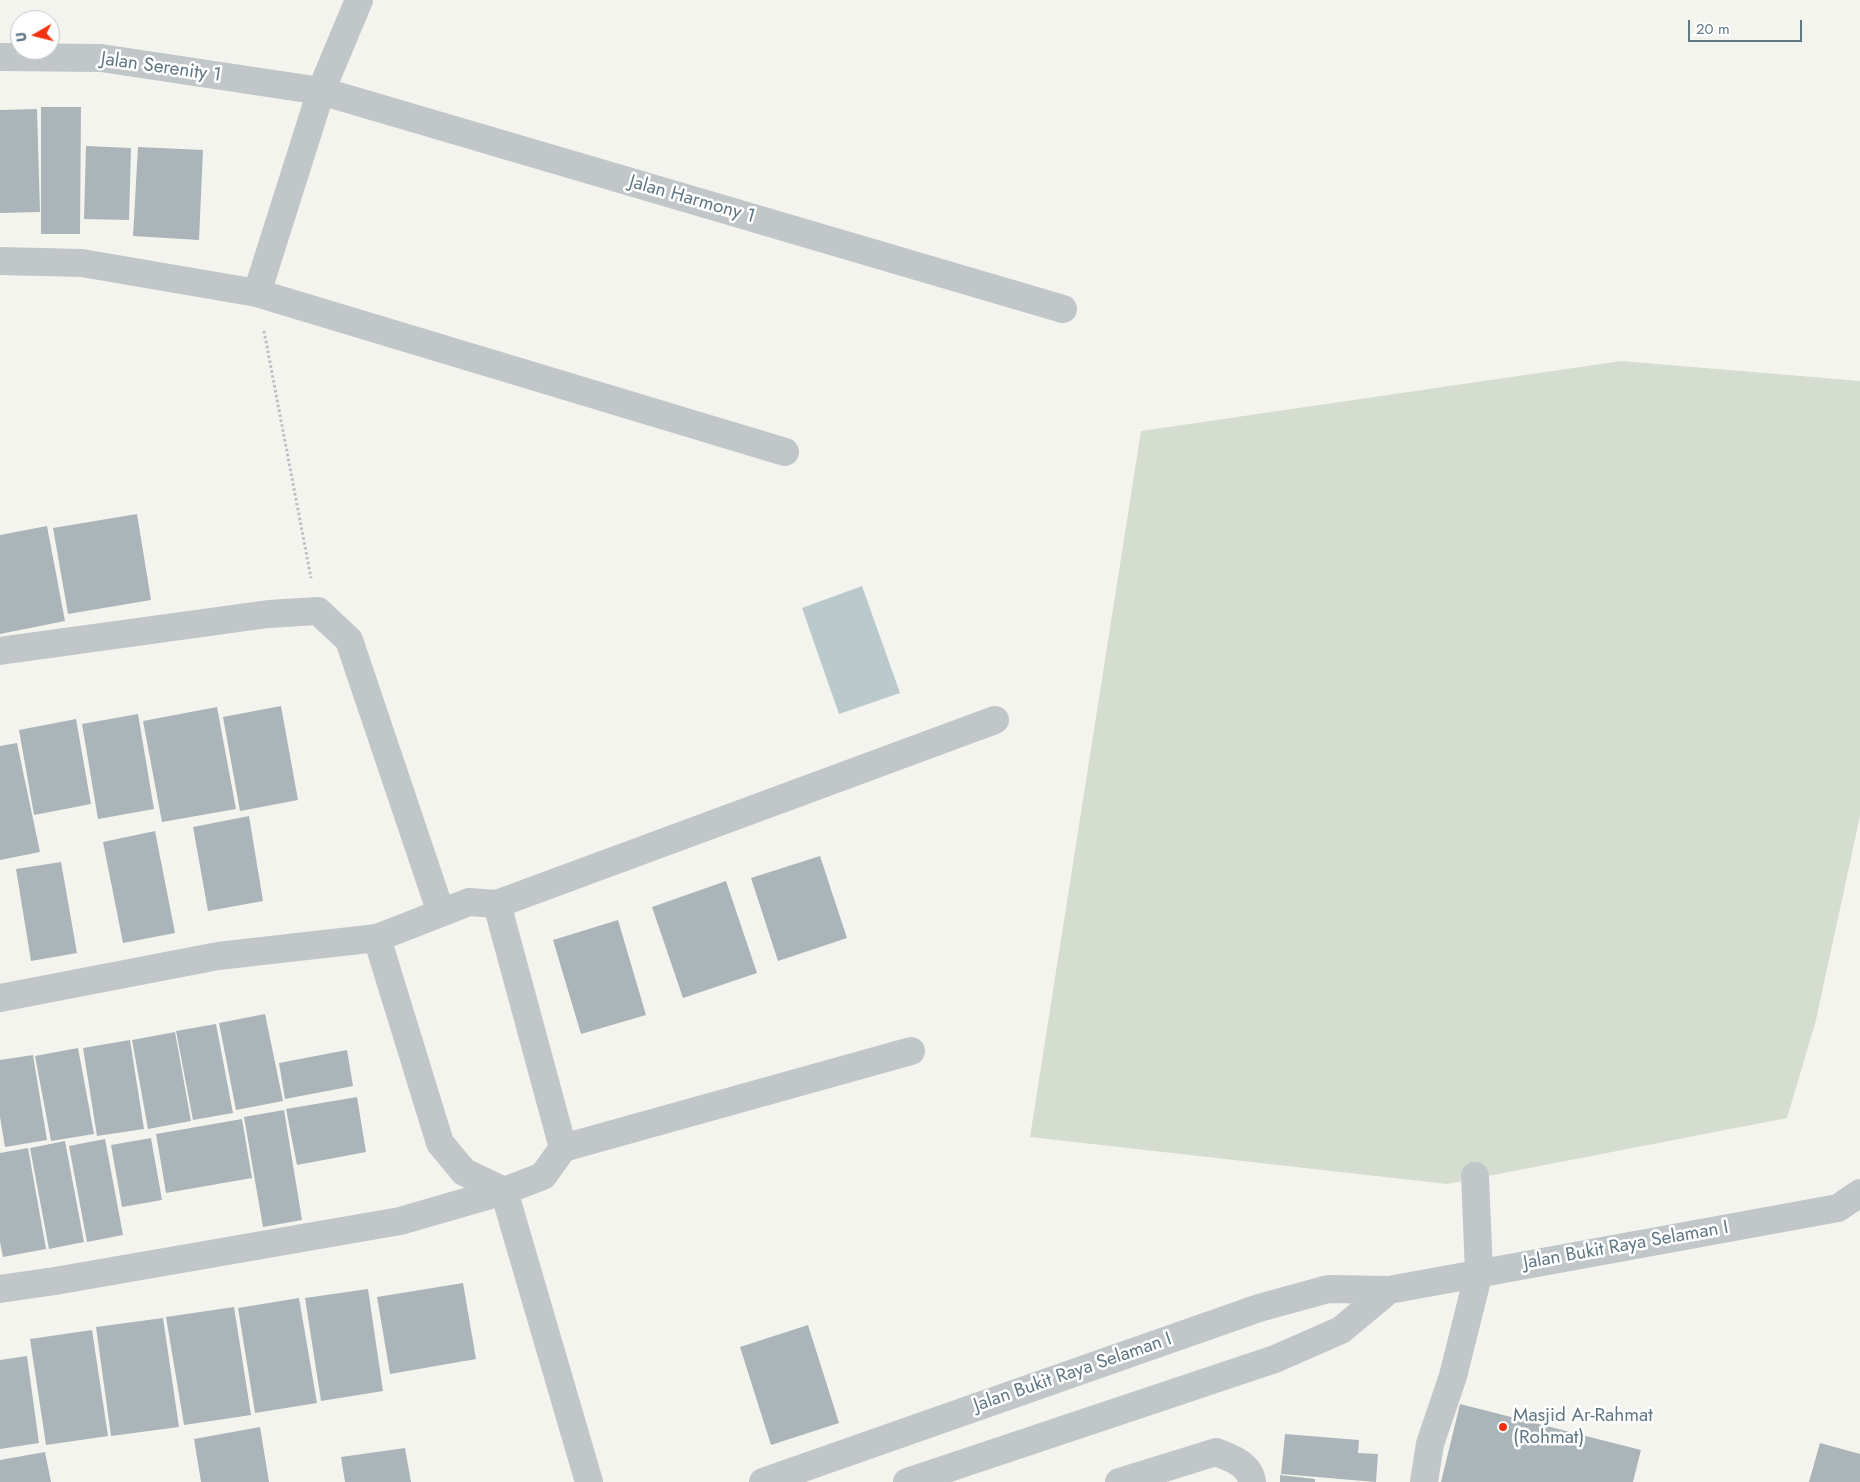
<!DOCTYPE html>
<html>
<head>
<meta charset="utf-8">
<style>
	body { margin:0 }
	#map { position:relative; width:1860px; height:1482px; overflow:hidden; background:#f4f4ef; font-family:Jost,sans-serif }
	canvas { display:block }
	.north { position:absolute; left:10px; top:10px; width:50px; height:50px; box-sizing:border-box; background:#fff; border:1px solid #bfc9ce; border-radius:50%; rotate:262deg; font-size:14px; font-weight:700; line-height:20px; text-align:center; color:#607784 }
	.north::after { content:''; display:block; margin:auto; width:18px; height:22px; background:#f43110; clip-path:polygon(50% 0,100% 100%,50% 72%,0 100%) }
	.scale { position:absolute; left:1688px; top:20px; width:114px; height:22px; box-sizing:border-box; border:2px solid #607784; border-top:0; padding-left:6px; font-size:15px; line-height:18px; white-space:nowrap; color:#607784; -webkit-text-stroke:4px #fff; paint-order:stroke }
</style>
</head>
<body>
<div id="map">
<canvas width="1860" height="1482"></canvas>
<div class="north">U</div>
<div class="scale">20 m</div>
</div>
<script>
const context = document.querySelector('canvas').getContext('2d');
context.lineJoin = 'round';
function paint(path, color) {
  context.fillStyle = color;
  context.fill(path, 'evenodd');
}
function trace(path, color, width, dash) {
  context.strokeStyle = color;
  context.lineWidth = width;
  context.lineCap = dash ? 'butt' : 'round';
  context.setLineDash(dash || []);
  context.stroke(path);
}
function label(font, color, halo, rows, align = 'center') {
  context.font = font + ' Jost,sans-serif';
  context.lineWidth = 5;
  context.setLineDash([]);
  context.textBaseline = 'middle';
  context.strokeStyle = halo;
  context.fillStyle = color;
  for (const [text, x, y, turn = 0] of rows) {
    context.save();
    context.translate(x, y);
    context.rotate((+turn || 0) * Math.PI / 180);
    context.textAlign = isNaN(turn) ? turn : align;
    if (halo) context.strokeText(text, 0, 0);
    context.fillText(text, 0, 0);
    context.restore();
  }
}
const green = new Path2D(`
	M1621,361L1860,381V816L1816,1020L1787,1118L1447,1184L1030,1137L1141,431Z`);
const water = new Path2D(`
	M862,586L900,693L839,714L802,608Z`);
const building = new Path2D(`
	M41,107H81L80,234H41Z
	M37,109L40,212L0,213V110Z
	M86,146L131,148L129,220L84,219Z
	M138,147L203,150L199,240L133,236Z
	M137,514L151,600L68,614L53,528Z
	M47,526L65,621L0,634V535Z
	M281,706L298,800L240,811L223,717Z
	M217,707L236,809L162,822L143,721Z
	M138,714L154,809L98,819L82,724Z
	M76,719L91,804L34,815L19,730Z
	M17,743L40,852L0,860V746Z
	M249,816L263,901L208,911L193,827Z
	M155,831L175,933L123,943L103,842Z
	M820,856L847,938L778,961L751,878Z
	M61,862L77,953L31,961L16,869Z
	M726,881L757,973L683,998L652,907Z
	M618,920L646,1015L581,1034L553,940Z
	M265,1014L283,1101L236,1110L219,1023Z
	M216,1024L233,1113L193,1120L176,1031Z
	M175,1032L191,1121L148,1129L132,1040Z
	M130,1040L144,1129L97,1136L83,1048Z
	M78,1048L94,1134L51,1141L35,1056Z
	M347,1050L353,1086L285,1099L279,1063Z
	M33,1055L47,1140L5,1147L0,1117V1060Z
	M357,1097L366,1152L297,1165L286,1109Z
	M284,1110L302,1220L263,1227L244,1117Z
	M242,1119L252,1178L166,1193L156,1134Z
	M151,1138L162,1200L122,1207L111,1145Z
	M105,1139L123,1235L87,1242L69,1146Z
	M65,1141L84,1242L49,1249L30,1148Z
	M28,1148L46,1249L3,1257L0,1242V1153Z
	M463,1283L476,1359L390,1374L377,1297Z
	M368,1289L383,1391L321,1401L305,1298Z
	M299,1298L317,1403L255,1413L238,1308Z
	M234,1307L251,1415L184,1425L166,1317Z
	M163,1318L179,1427L111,1436L96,1327Z
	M808,1325L839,1423L771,1445L740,1347Z
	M92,1330L108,1436L46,1445L30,1339Z
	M27,1356L39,1443L0,1449V1360Z
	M1460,1404L1641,1450L1633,1482H1441Z
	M260,1427L269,1482H201L194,1439Z
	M1285,1434L1359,1440L1358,1453L1378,1454L1376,1482L1281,1474Z
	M1820,1443L1860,1454V1482H1809Z
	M405,1448L411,1482H345L341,1457Z
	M45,1452L51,1482H0V1460Z
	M1280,1475L1315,1479V1482H1280Z`);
const path = new Path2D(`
	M264,331L311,578`);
const minor = new Path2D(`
	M0,57L101,58L321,91L1063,309
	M0,261L82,263L257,293L785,452
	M257,293L321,91L359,0
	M0,651L268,614L318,611L349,640L441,913
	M497,904L995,720
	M0,998L218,956L377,938
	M563,1148L911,1051
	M0,1289L55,1281L400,1221L504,1191L543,1176L563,1148L497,904L469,902L377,938L440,1143L464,1172L504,1191L589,1482
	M763,1482L1259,1308L1328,1289L1389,1290L1838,1208L1860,1193
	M907,1482L1275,1359L1341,1330L1389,1290
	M1119,1482L1216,1452C1231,1458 1250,1464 1252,1482
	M1424,1482L1430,1444L1453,1376L1479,1272L1475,1176`);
const markers = [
	[1503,1427,5,"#f43110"]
];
const streetNames = [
	["Jalan Serenity 1",161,68,8],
	["Jalan Harmony 1",692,200,16],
	["Jalan Bukit Raya Selaman I",1626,1246,-10],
	["Jalan Bukit Raya Selaman I",1073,1373,-19]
];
const poiNames = [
	["Masjid Ar-Rahmat",1513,1416],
	["(Rohmat)",1513,1438]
];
paint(green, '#d5dcd0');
paint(water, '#b9c9cc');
paint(building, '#abb5b9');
trace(path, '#bcbfc1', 3, [2.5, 2.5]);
trace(minor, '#c1c6c9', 28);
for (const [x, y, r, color] of markers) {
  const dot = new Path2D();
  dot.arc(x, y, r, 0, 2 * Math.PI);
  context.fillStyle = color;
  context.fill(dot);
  trace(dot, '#fff', 2);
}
label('19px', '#607784', '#fff', streetNames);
label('19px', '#607784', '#fff', poiNames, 'left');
</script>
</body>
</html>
